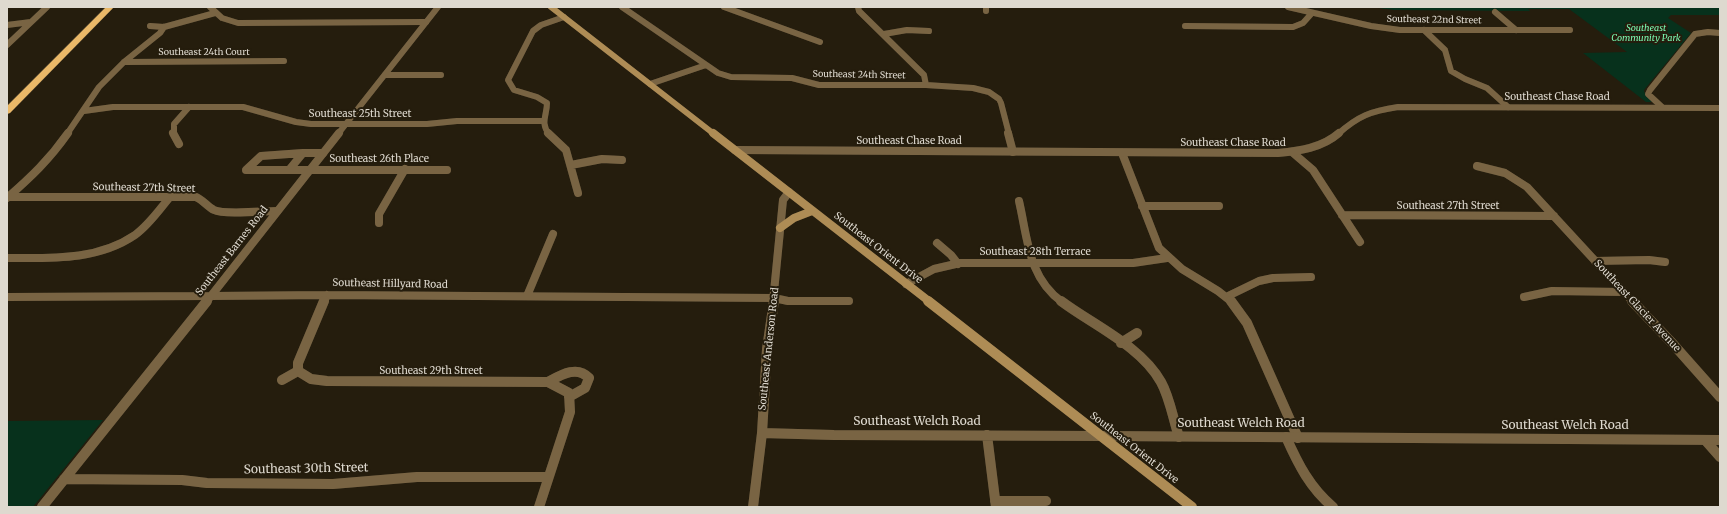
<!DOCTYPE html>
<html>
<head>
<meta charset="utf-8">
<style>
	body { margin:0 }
	#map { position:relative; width:1727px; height:514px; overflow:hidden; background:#251d0d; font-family:Merriweather,serif }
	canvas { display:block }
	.frame { position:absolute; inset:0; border:8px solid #ded9cf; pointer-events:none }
</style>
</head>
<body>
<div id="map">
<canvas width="1727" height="514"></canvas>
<div class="frame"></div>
</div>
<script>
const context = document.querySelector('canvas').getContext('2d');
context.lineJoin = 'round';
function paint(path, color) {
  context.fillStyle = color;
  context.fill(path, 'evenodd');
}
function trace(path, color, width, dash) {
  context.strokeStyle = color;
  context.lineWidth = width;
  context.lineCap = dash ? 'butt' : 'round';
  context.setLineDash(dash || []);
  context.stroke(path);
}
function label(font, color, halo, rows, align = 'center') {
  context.font = font + ' Merriweather,serif';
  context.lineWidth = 4;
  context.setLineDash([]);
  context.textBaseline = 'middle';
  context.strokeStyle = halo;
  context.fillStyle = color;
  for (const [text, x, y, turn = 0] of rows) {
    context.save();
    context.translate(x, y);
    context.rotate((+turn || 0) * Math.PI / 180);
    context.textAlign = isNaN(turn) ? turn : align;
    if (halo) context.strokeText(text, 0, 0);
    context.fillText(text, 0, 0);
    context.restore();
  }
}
const green = new Path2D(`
	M1371,7H1720V15H1671L1668,18L1691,33L1644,90L1645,94L1652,102H1646L1583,53L1627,52L1569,9H1528L1530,11L1394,10Z
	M103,420L33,507H7V421Z`);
const minorFar2 = new Path2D(`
	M210,7L222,18L238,23L426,22
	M622,7L718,73L731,77L792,78L819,85H926L973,88L989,92L999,99L1001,103L1009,134
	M724,7L820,42
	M858,7L859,11L924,75L926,85
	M986,7V11
	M1288,7L1371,26L1400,30H1570
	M1495,12L1516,30
	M7,25L31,22
	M150,26L164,27L215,13
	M1185,26L1293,27L1303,23L1312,13
	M1424,30L1445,50L1451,71L1465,79L1487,88L1508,107
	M884,34L907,30L929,31
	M7,45L47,7
	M124,62L284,61
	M385,75H441
	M650,84L706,65
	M1662,107L1648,94L1650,90L1695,34L1708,32L1720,33
	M84,111L113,107H243L296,122L311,124H427L457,121H543
	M67,134L99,87L124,62L160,33L164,27
	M174,134V124L189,107
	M549,134C540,123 547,115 547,103L537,97L514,90L508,80L533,31L541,25L564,17`);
const minorFar1 = new Path2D(`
	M173,133L179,144
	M548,133L566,150L578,193
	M1008,133L1013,152
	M1292,152L1313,170L1360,242
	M303,153H323
	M303,153L289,170H246L261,156Z
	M1122,153L1159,248L1182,269L1218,291L1232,302
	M571,165L602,159L622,160
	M1477,166L1505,173L1527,187L1633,302
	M289,170H447
	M7,197H196C203,200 208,207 214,210C224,215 264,211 277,211
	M7,198C31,177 49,160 68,133
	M1019,201C1028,240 1028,277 1062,302
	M1142,206H1219
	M1342,215L1554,216
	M379,223V214L405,169
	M937,243L951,255L958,264
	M7,258C50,258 97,261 135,235C149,225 159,210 170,197
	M1595,261L1649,260L1665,262
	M906,284L934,269L960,263H1133L1167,258
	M527,296L553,234
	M1226,297L1259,281L1273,278L1311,277
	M1524,297L1552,291L1623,292
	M206,302L211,296L327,295L774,298L788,301H849
	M324,302L327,295
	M773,302L783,200L789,192`);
const minor = new Path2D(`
	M1061,301C1093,325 1141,346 1161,382C1170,398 1173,419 1179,437
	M1231,301L1247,323L1298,438
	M1632,301L1673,344L1720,397
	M1121,343L1137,333
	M298,371L311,379L327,381L548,382L569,393L570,412L539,507
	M298,371V363L324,301
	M282,380L298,371
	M548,382C561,375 577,365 589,378L585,388L569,397
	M762,433L834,435L1102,436
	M987,435L996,507
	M1286,437C1298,464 1310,488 1333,507
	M1705,440L1720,457
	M64,479L182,480L207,483L333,484L417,477H548
	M995,501H1046
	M42,507L207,301
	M753,507L762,433L767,349L774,301`);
const tertiaryFar2 = new Path2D(`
	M338,134L438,7
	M1338,134C1358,116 1371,111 1398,107L1720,108`);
const tertiaryFar1 = new Path2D(`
	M735,150L1278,153C1299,151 1322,148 1339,133
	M7,297L211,296L339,133`);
const tertiary = new Path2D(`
	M1102,436L1720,440`);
const secondaryFar2 = new Path2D(`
	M551,7L714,134`);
const secondaryFar1 = new Path2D(`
	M713,133L930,302
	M780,228L794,218L812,211`);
const secondary = new Path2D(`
	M928,301L1192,507`);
const trunk = new Path2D(`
	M106,7H114L10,113L7,114V106Z`);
const farStreetnames = [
	["Southeast 22nd Street",1434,20,1],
	["Southeast 24th Court",204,52],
	["Southeast 24th Street",859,75,1]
];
const farParknames = [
	["Southeast",1646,28],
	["Community Park",1646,38]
];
const streetNames = [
	["Southeast Chase Road",1557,97],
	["Southeast 25th Street",360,114],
	["Southeast Chase Road",909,141],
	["Southeast Chase Road",1233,143],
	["Southeast 26th Place",379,159],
	["Southeast 27th Street",144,188,1],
	["Southeast 27th Street",1448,206],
	["Southeast Orient Drive",878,248,38],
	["Southeast Barnes Road",232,251,-52],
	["Southeast 28th Terrace",1035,252],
	["Southeast Hillyard Road",390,284,1],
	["Southeast Glacier Avenue",1637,306,47],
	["Southeast Anderson Road",769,349,-84],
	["Southeast 29th Street",431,371],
	["Southeast Orient Drive",1134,448,38]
];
const nearStreetnames = [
	["Southeast Welch Road",917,422],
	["Southeast Welch Road",1241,424],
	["Southeast Welch Road",1565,426],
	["Southeast 30th Street",306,469,-1]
];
paint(green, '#07311c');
trace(minorFar2, '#3f3728', 6);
trace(minorFar1, '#3f3728', 8);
trace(minor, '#3f3728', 10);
trace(tertiaryFar2, '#3f3728', 6);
trace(tertiaryFar1, '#3f3728', 8);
trace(tertiary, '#3f3728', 10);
trace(secondaryFar2, '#3f3728', 6);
trace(secondaryFar1, '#3f3728', 8);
trace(secondary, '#3f3728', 10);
trace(trunk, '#3f3728', 1);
trace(minorFar2, '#796443', 6);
trace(minorFar1, '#796443', 8);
trace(minor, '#796443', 10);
trace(tertiaryFar2, '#796443', 6);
trace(tertiaryFar1, '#796443', 8);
trace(tertiary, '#796443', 10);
trace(secondaryFar2, '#ae8c55', 6);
trace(secondaryFar1, '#ae8c55', 8);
trace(secondary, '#ae8c55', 10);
paint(trunk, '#eab868');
label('9px', '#ded9cf', '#251d0d', farStreetnames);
label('italic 9px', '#7cfdb5', '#251d0d', farParknames);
label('10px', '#ded9cf', '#251d0d', streetNames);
label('12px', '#ded9cf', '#251d0d', nearStreetnames);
</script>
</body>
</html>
